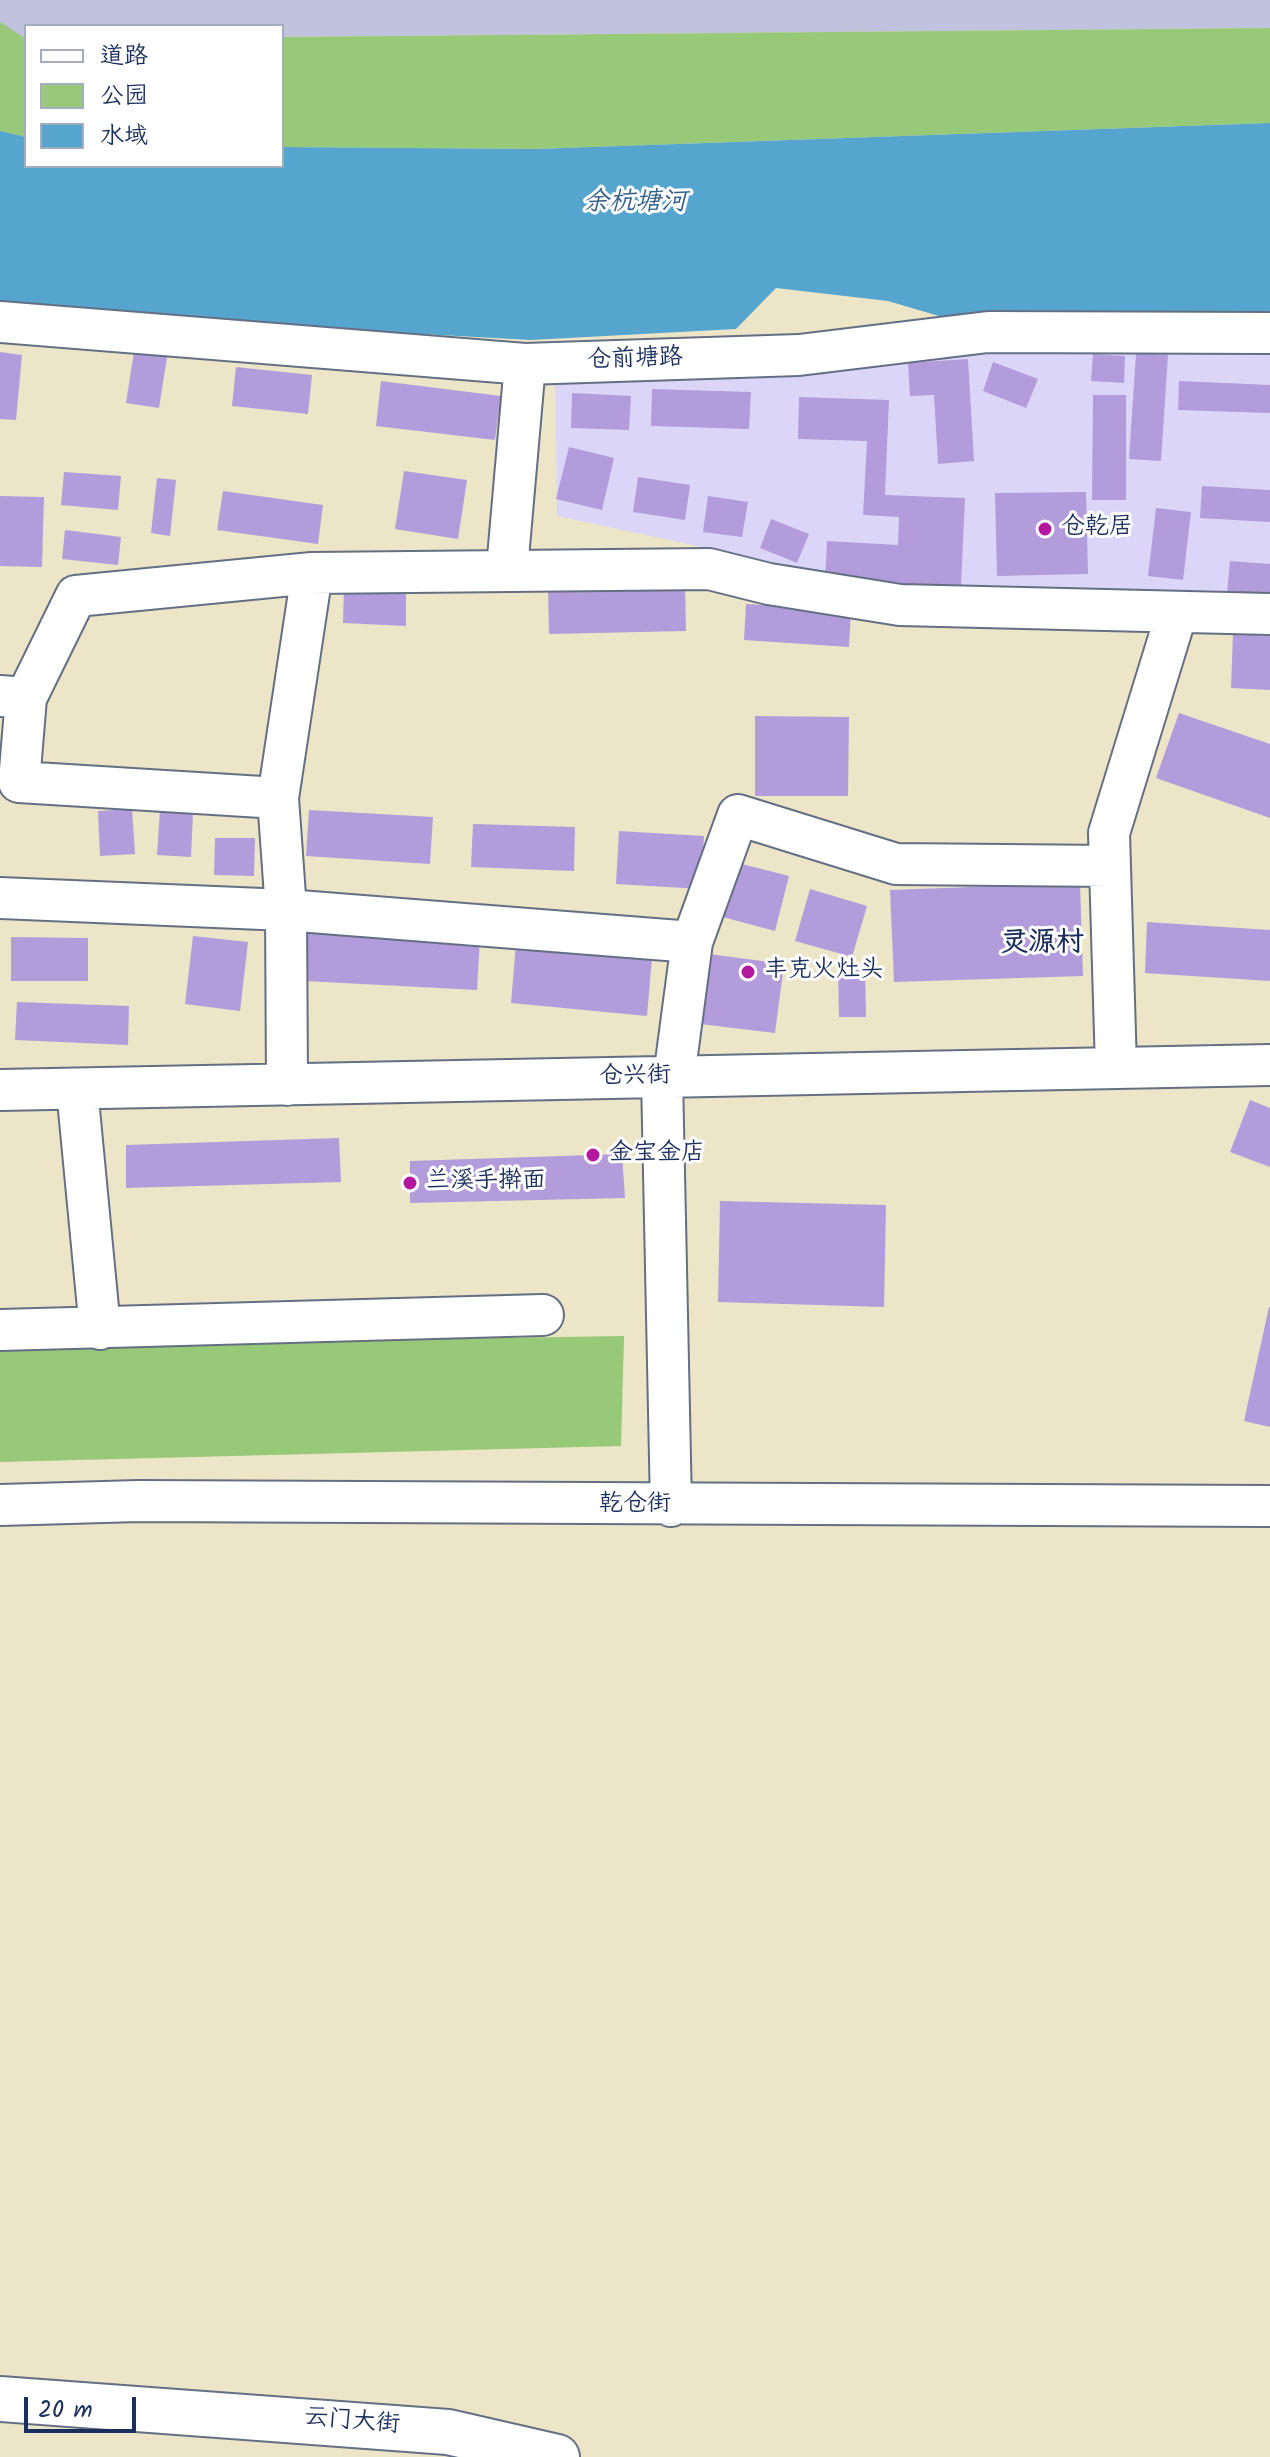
<!DOCTYPE html>
<html>
<head>
<meta charset="utf-8">
<style>
	body { margin:0 }
	#map { position:relative; width:1270px; height:2457px; overflow:hidden; background:#ede5c7; font-family:Kalam,"LXGW WenKai TC",sans-serif }
	canvas { display:block }
	.legend { position:absolute; left:24px; top:24px; width:260px; height:144px; box-sizing:border-box; background:#fff; border:2px solid #a4acbf; margin:0; padding:10px 14px; list-style:none; font-size:24px; color:#1b2f5e }
	.legend li { display:flex; align-items:center; gap:16px; height:40px }
	.legend b { width:40px; border:2px solid #a4acbf }
	.scale { position:absolute; left:24px; top:2397px; width:112px; height:36px; box-sizing:border-box; border:4px solid #1b2f5e; border-top:0; padding-left:10px; font-size:24px; line-height:28px; white-space:nowrap; color:#1b2f5e; -webkit-text-stroke:6px #fff; paint-order:stroke }
</style>
</head>
<body>
<div id="map">
<canvas width="1270" height="2457"></canvas>
<ul class="legend">
<li><b style="height:10px;background:#fff"></b>道路</li>
<li><b style="height:22px;background:#97c978"></b>公园</li>
<li><b style="height:22px;background:#55a5cf"></b>水域</li>
</ul>
<div class="scale">20 m</div>
</div>
<script>
const context = document.querySelector('canvas').getContext('2d');
context.lineJoin = 'round';
function paint(path, color) {
  context.fillStyle = color;
  context.fill(path, 'evenodd');
}
function trace(path, color, width, dash) {
  context.strokeStyle = color;
  context.lineWidth = width;
  context.lineCap = dash ? 'butt' : 'round';
  context.setLineDash(dash || []);
  context.stroke(path);
}
function label(font, color, halo, rows, align = 'center') {
  context.font = font + ' Kalam,"LXGW WenKai TC",sans-serif';
  context.lineWidth = 6;
  context.setLineDash([]);
  context.textBaseline = 'middle';
  context.strokeStyle = halo;
  context.fillStyle = color;
  for (const [text, x, y, turn = 0] of rows) {
    context.save();
    context.translate(x, y);
    context.rotate((+turn || 0) * Math.PI / 180);
    context.textAlign = isNaN(turn) ? turn : align;
    if (halo) context.strokeText(text, 0, 0);
    context.fillText(text, 0, 0);
    context.restore();
  }
}
const built = new Path2D(`
	M992,349L1270,351V616L780,580L758,559L557,516L555,383L807,371Z`);
const industrial = new Path2D(`
	M0,0H1270V28L282,37V26H26L25,39L0,23Z`);
const green = new Path2D(`
	M0,22L26,39V137L0,131Z
	M1270,28V123L536,149L282,147V37Z
	M624,1336L621,1446L0,1462V1346Z`);
const water = new Path2D(`
	M1270,123V319L939,316L888,301L776,288L736,329L531,340L0,311V131L26,137V166H282V147L536,149Z`);
const building = new Path2D(`
	M135,345L168,351L159,408L126,403Z
	M0,352L22,355L16,420L0,419Z
	M1136,353L1168,355L1161,461L1129,459Z
	M1093,354L1125,356L1124,383L1091,381Z
	M968,359L974,461L938,464L934,395L910,396L908,363Z
	M993,362L1038,379L1026,408L983,391Z
	M236,367L312,375L308,414L232,406Z
	M381,381L501,396L495,440L376,426Z
	M1179,381L1270,385V413L1178,410Z
	M652,389L751,392L749,429L651,426Z
	M572,393L631,396L629,430L571,428Z
	M1093,395H1126V500H1092Z
	M799,397L889,400L885,495L965,498L961,586L825,581L827,541L898,545L899,517L863,515L867,441L798,439Z
	M569,447L614,458L602,510L556,499Z
	M404,471L467,480L458,539L395,529Z
	M64,472L121,476L118,510L61,505Z
	M638,477L690,485L685,520L633,512Z
	M157,478L176,480L170,536L151,533Z
	M1202,486L1270,490V522L1200,518Z
	M223,491L323,505L318,544L217,530Z
	M1086,492L1088,574L997,576L995,493Z
	M0,496L44,497L42,567L0,566Z
	M708,496L748,502L742,537L703,532Z
	M1156,508L1191,512L1183,580L1148,576Z
	M771,519L809,534L797,563L760,548Z
	M65,530L121,537L118,565L62,559Z
	M1230,561L1270,564V596L1227,593Z
	M344,585L406,587V626L343,623Z
	M685,586L686,631L549,634L548,589Z
	M746,604L851,610L849,647L744,640Z
	M1233,634L1270,636V690L1231,688Z
	M1179,713L1270,744V818L1156,778Z
	M755,716L849,717L848,796H755Z
	M132,809L135,854L100,856L98,811Z
	M160,810L193,813L191,857L157,855Z
	M309,810L433,817L430,864L306,856Z
	M473,824L575,827L574,871L471,867Z
	M619,831L704,836L701,889L616,884Z
	M215,838H255L254,876L214,875Z
	M734,862L789,876L775,931L719,916Z
	M1080,883L1083,976L894,982L890,890Z
	M810,889L867,906L852,957L795,941Z
	M1147,922L1270,930V981L1145,973Z
	M308,928L480,938L477,990L305,981Z
	M193,936L248,942L240,1011L185,1004Z
	M11,937L88,938V981H11Z
	M516,944L652,958L647,1016L511,1003Z
	M709,954L784,964L775,1033L700,1024Z
	M838,970H865L866,1017H839Z
	M17,1002L129,1006L128,1045L15,1040Z
	M1250,1100L1270,1108V1167L1230,1152Z
	M339,1138L341,1182L126,1188V1145Z
	M622,1154L625,1198L410,1203V1161Z
	M720,1201L886,1205L884,1307L718,1302Z
	M1269,1307H1270V1427L1244,1421Z`);
const minor = new Path2D(`
	M0,322L525,364L799,355L988,332L1270,333
	M507,569L525,364
	M0,696L26,698L19,782L278,798L286,910L287,1085
	M26,698L76,596L312,573L709,569L769,584L900,605L1270,614
	M278,798L312,573
	M0,898L286,910L692,942
	M1116,1068L1109,833L1177,612
	M662,1077L671,1506
	M674,1077L692,942L738,815L896,864L1110,866
	M77,1089L100,1329
	M0,1090L1270,1065
	M0,1330L543,1315
	M0,1505L138,1501L1270,1506`);
const major = new Path2D(`
	M0,2399L448,2432L557,2457`);
const markers = [
	[1045,529,8,"#b5179e"],
	[748,972,8,"#b5179e"],
	[593,1155,8,"#b5179e"],
	[410,1183,8,"#b5179e"]
];
const streetNames = [
	["仓前塘路",635,361,-2],
	["仓兴街",635,1078,-1],
	["乾仓街",635,1506],
	["云门大街",352,2423,5]
];
const poiNames = [
	["仓乾居",1061,529],
	["丰克火灶头",764,972],
	["金宝金店",609,1155],
	["兰溪手擀面",426,1183]
];
const waterNames = [
	["余杭塘河",635,205]
];
const quarterNames = [
	["灵源村",1042,945]
];
paint(built, '#dbd6f7');
paint(industrial, '#c1c2dd');
paint(green, '#97c978');
paint(water, '#55a5cf');
paint(building, '#b39cdb');
trace(minor, '#646f83', 44);
trace(major, '#646f83', 48);
trace(minor, '#fff', 40);
trace(major, '#fff', 44);
for (const [x, y, r, color] of markers) {
  const dot = new Path2D();
  dot.arc(x, y, r, 0, 2 * Math.PI);
  context.fillStyle = color;
  context.fill(dot);
  trace(dot, '#fff', 3);
}
label('24px', '#1b2f5e', '#fff', streetNames);
label('24px', '#1b2f5e', '#fff', poiNames, 'left');
label('italic 26px', '#325e8b', '#fff', waterNames);
label('bold 28px', '#1b2f5e', '#fff', quarterNames);
</script>
</body>
</html>
